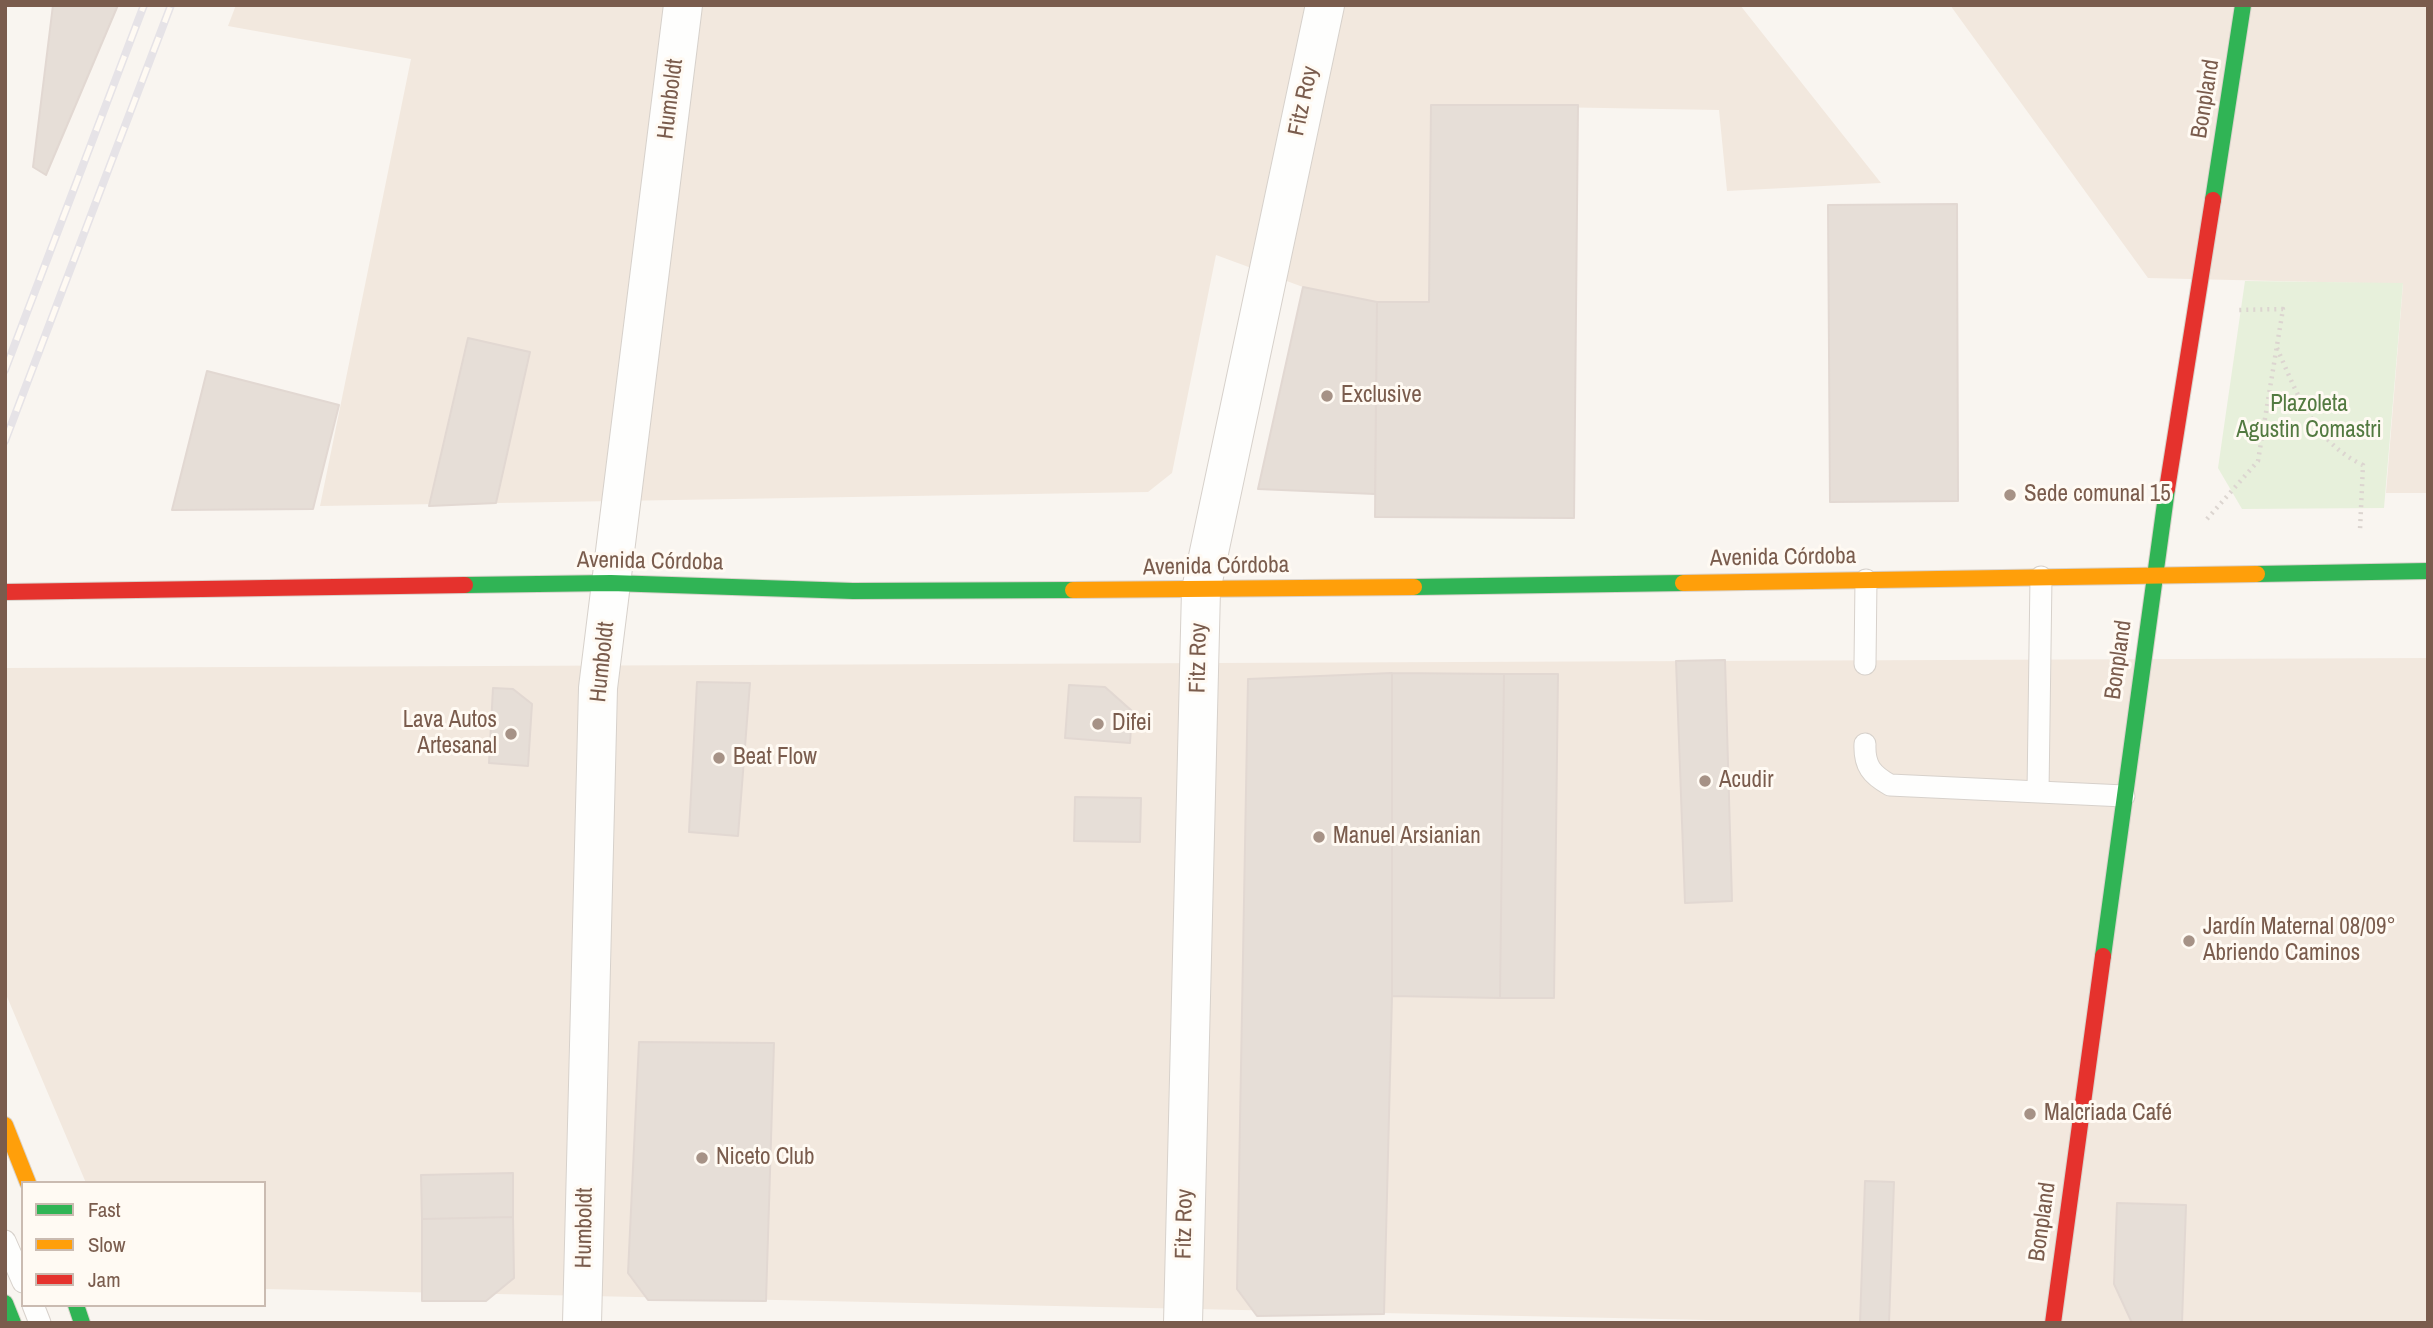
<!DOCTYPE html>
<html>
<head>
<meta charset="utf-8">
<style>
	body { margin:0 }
	#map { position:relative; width:2433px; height:1328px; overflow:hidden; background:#f9f5f0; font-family:"Archivo Narrow",sans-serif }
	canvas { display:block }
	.frame { position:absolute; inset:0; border:7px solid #7a5c4d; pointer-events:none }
	.legend { position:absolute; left:21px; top:1181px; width:245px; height:126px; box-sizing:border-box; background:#fffaf3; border:2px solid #cabbb1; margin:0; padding:9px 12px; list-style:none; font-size:21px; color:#7a5c4d }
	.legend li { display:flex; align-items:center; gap:14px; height:35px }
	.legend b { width:35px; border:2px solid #cabbb1 }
</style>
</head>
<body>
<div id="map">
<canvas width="2433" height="1328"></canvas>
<div class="frame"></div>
<ul class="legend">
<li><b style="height:9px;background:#30b455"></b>Fast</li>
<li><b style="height:9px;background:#ff9f0a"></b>Slow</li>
<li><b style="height:9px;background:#e5322d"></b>Jam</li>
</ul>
</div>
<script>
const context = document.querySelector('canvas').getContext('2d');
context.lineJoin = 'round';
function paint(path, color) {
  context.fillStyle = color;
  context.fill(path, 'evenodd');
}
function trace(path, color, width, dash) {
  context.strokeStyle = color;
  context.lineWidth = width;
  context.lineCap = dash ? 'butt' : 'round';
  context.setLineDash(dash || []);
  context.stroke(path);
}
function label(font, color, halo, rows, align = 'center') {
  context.font = font + ' "Archivo Narrow",sans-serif';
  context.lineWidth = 6;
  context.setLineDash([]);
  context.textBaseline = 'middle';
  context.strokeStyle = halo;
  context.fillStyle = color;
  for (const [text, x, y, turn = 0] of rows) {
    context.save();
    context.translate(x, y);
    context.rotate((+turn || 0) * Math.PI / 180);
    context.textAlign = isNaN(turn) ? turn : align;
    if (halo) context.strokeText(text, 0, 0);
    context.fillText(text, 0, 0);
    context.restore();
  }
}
const residential = new Path2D(`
	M236,5H1740L1881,183L1727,191L1719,110L1432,105L1429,302H1377L1303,287L1216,255L1172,473L1148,492L320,506L411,59L228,26Z
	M1950,5H2428V493H2386L2403,284L2148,278Z
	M2428,658V1323H1847L264,1289V1183H86L5,992V668Z`);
const green = new Path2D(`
	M2245,281L2403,283L2384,508L2242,509L2218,468Z`);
const building = new Path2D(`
	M53,5H118L46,175L33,167Z
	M1431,105H1578L1574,518L1375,517L1377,302H1429Z
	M1957,204L1958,501L1830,502L1828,205Z
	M1303,287L1377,302L1375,494L1258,489Z
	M468,338L530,352L496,503L429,506Z
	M207,371L339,405L313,509L172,510Z
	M1725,660L1732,901L1685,903L1676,661Z
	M1392,673V996L1384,1314L1257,1316L1237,1289L1248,679Z
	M1392,673L1504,674L1500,998L1392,996Z
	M1504,674H1558L1554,998H1500Z
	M697,682L750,683L738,836L689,832Z
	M1069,685L1105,687L1132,711L1130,743L1065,738Z
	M493,688L513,689L532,704L528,766L489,763Z
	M1075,797L1141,798L1140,842L1074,841Z
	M639,1042L774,1043L766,1301L648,1300L628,1273Z
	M513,1173V1217L422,1219L421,1175Z
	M1865,1181L1894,1182L1889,1323H1860Z
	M2117,1203L2186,1205L2182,1323H2132L2114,1284Z
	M513,1217L514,1278L486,1301H422V1219Z`);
const path = new Path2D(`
	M2277,348C2297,394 2315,443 2363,465L2360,530
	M2207,519L2258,461L2283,309L2236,310`);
const lane = new Path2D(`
	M1865,664L1866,580
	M1865,744C1864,766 1872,775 1890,785L2124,796
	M2038,792L2041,577
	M5,1241L23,1282
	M33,1305L40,1323`);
const street = new Path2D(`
	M582,1323L598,688L683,5
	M1183,1323L1201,590L1325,5`);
const fast = new Path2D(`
	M2213,200L2243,5
	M2257,574L2428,571
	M465,585L611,583L853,591L1073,590
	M1414,587L1683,583
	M2103,956L2167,489
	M5,1303L13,1323
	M76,1305L82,1323`);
const slow = new Path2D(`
	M1683,583L2257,574
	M1073,590L1414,587
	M5,1125L28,1183`);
const jam = new Path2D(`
	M2167,489L2213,200
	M5,592L465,585
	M2053,1323L2103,956`);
const rail = new Path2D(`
	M5,370L144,5
	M5,441L171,5`);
const markers = [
	[1327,396,7,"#a69286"],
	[2010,495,7,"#a69286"],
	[1098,724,7,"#a69286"],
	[511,734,7,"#a69286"],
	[719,758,7,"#a69286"],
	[1705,781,7,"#a69286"],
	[1319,837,7,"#a69286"],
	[2189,941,7,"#a69286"],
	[2030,1114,7,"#a69286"],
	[702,1158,7,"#a69286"]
];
const streetNames = [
	["Humboldt",671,99,-83],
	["Bonpland",2206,99,-81],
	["Fitz Roy",1304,101,-78],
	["Avenida Córdoba",1783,558,-1],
	["Avenida Córdoba",650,562,1],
	["Avenida Córdoba",1216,567,-1],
	["Fitz Roy",1199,658,-89],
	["Bonpland",2119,660,-82],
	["Humboldt",603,662,-84],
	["Bonpland",2043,1222,-82],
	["Fitz Roy",1185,1224,-89],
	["Humboldt",585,1228,-89]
];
const poiNames = [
	["Exclusive",1341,396],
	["Sede comunal 15",2024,495],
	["Lava Autos",497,721,"right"],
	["Artesanal",497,747,"right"],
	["Difei",1112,724],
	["Beat Flow",733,758],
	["Acudir",1719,781],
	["Manuel Arsianian",1333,837],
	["Jardín Maternal 08/09°",2203,928],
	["Abriendo Caminos",2203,954],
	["Malcriada Café",2044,1114],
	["Niceto Club",716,1158]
];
const parkNames = [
	["Plazoleta",2309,405],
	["Agustin Comastri",2309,431]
];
paint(residential, '#f2e8de');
paint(green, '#e7f0db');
paint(building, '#e6ded7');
trace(building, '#e2d8d2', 2);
trace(lane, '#d7d1cb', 23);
trace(street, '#d7d1cb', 40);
trace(fast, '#d9d2cb', 18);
trace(slow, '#d9d2cb', 18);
trace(jam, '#d9d2cb', 18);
trace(path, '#dcd5d0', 4.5, [2, 5]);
trace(lane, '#fefefd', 21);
trace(street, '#fefefd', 38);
trace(fast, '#30b455', 16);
trace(slow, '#ff9f0a', 16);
trace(jam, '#e5322d', 16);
trace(rail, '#e6e3e7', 8);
trace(rail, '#fffaf3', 5, [16]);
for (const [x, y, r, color] of markers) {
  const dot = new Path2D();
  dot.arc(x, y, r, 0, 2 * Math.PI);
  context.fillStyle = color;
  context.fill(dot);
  trace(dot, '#fffaf3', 2.5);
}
label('23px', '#7a5c4d', '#fffaf3', streetNames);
label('23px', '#7a5c4d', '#fffaf3', poiNames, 'left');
label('23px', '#537a41', '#fffaf3', parkNames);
</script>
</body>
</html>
